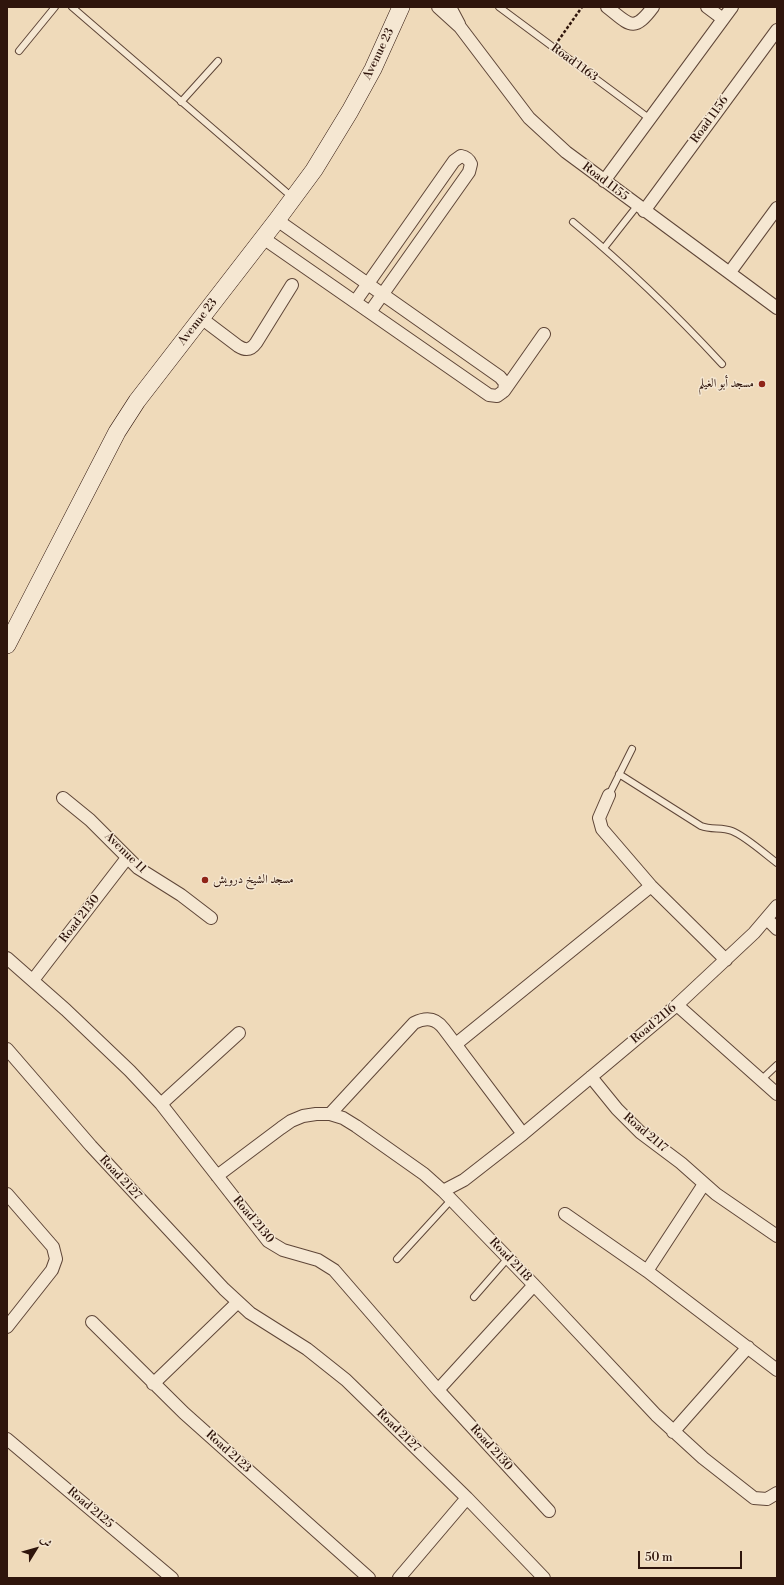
<!DOCTYPE html>
<html>
<head>
<meta charset="utf-8">
<style>
	body { margin:0 }
	#map { position:relative; width:784px; height:1585px; overflow:hidden; background:#efdaba; font-family:"Libre Bodoni",Amiri,serif }
	canvas { display:block }
	.frame { position:absolute; inset:0; border:8px solid #2f150c; pointer-events:none }
	.north { position:absolute; left:16px; top:1529px; width:40px; height:40px; -webkit-text-stroke:3px #f5e7d2; paint-order:stroke; rotate:53deg; font-size:11px; font-weight:700; line-height:16px; text-align:center; color:#2f150c }
	.north::after { content:''; display:block; margin:auto; width:14px; height:18px; background:#2f150c; clip-path:polygon(50% 0,100% 100%,50% 72%,0 100%) }
	.scale { position:absolute; left:638px; top:1551px; width:104px; height:18px; box-sizing:border-box; border:2px solid #2f150c; border-top:0; padding-left:5px; font-size:12px; line-height:14px; white-space:nowrap; color:#2f150c; -webkit-text-stroke:3px #f5e7d2; paint-order:stroke }
</style>
</head>
<body>
<div id="map">
<canvas width="784" height="1585"></canvas>
<div class="frame"></div>
<div class="north">ش</div>
<div class="scale">50 m</div>
</div>
<script>
const context = document.querySelector('canvas').getContext('2d');
context.lineJoin = 'round';
function trace(path, color, width, dash) {
  context.strokeStyle = color;
  context.lineWidth = width;
  context.lineCap = dash ? 'butt' : 'round';
  context.setLineDash(dash || []);
  context.stroke(path);
}
function label(font, color, halo, rows, align = 'center') {
  context.font = font + ' "Libre Bodoni",Amiri,serif';
  context.lineWidth = 3;
  context.setLineDash([]);
  context.textBaseline = 'middle';
  context.strokeStyle = halo;
  context.fillStyle = color;
  for (const [text, x, y, turn = 0] of rows) {
    context.save();
    context.translate(x, y);
    context.rotate((+turn || 0) * Math.PI / 180);
    context.textAlign = isNaN(turn) ? turn : align;
    if (halo) context.strokeText(text, 0, 0);
    context.fillText(text, 0, 0);
    context.restore();
  }
}
const path = new Path2D(`
	M558,41L582,7`);
const lane = new Path2D(`
	M72,7L292,197
	M499,7L650,119
	M19,51L55,7
	M181,102L218,61
	M573,222C626,266 675,313 722,364
	M604,248L637,206
	M619,774L701,826C711,830 722,827 732,831C745,836 765,854 777,863
	M609,795L632,749
	M761,1080L777,1065
	M397,1259L452,1199
	M474,1297L508,1258`);
const street = new Path2D(`
	M438,7L460,27L529,118L566,152L777,308
	M450,7L459,24
	M607,7C629,24 633,34 653,7
	M707,7L723,19
	M604,181L732,7
	M644,211L777,30
	M263,238L489,395L497,396L504,391L505,383L500,377L277,220
	M730,272L777,208
	M355,302L454,161L461,156C466,157 469,159 471,164L469,172L370,312
	M201,318L238,346C246,351 251,350 256,343L292,285
	M504,391L544,334
	M609,795L599,818L602,829L651,886L726,960
	M63,798L90,820L138,868L181,895L211,918
	M767,919L777,929
	M7,958L66,1010L130,1071L161,1104L268,1241L283,1250L318,1260L334,1270L438,1390L549,1511
	M33,980L127,858
	M677,1005L777,1094
	M456,1044L651,886
	M7,1049L91,1146L224,1289L250,1313L307,1349L346,1380L467,1498L544,1578
	M591,1077L617,1109L641,1133L681,1163L716,1194L777,1236
	M161,1104L239,1033
	M330,1114L414,1023C426,1017 436,1018 444,1029L523,1134
	M217,1176L281,1128L291,1121L303,1116L316,1114H330L343,1118L356,1126L424,1174L443,1191L534,1285L656,1415L703,1458L754,1498L767,1499L777,1493
	M443,1191L464,1180L523,1134L677,1005L754,933L777,906
	M7,1194L53,1247L56,1259L52,1270L7,1327
	M565,1214L647,1271L777,1370
	M647,1271L704,1184
	M92,1322L184,1413L369,1578
	M153,1384L238,1302
	M438,1390L534,1285
	M673,1432L748,1347
	M7,1439L172,1578
	M399,1578L467,1498`);
const secondary = new Path2D(`
	M7,645L117,432L137,401L277,220L314,170L350,111L373,69L401,7`);
const markers = [
	[762,384,4,"#8f2418"],
	[205,880,4,"#8f2418"]
];
const streetNames = [
	["Avenue 23",379,54,-64],
	["Road 1163",574,63,36],
	["Road 1156",710,120,-54],
	["Road 1155",605,182,37],
	["Avenue 23",198,322,-52],
	["Avenue 11",125,853,44],
	["Road 2130",80,919,-52],
	["Road 2116",654,1024,-40],
	["Road 2117",645,1133,40],
	["Road 2127",120,1178,47],
	["Road 2130",253,1220,50],
	["Road 2118",510,1260,46],
	["Road 2127",398,1431,44],
	["Road 2130",491,1448,48],
	["Road 2123",228,1452,42],
	["Road 2125",90,1508,40]
];
const poiNames = [
	["مسجد أبو الغيلم",754,384],
	["مسجد الشيخ درويش",213,880,"left"]
];
trace(lane, '#5f4638', 8);
trace(street, '#5f4638', 14);
trace(secondary, '#2f150c', 18);
trace(path, '#2f150c', 2.5, [3, 2]);
trace(lane, '#f5e7d2', 6);
trace(street, '#f5e7d2', 12);
trace(secondary, '#f5e7d2', 17);
for (const [x, y, r, color] of markers) {
  const dot = new Path2D();
  dot.arc(x, y, r, 0, 2 * Math.PI);
  context.fillStyle = color;
  context.fill(dot);
  trace(dot, '#f5e7d2', 1.5);
}
label('12px', '#2f150c', '#f5e7d2', streetNames);
label('12px', '#2f150c', '#f5e7d2', poiNames, 'right');
</script>
</body>
</html>
